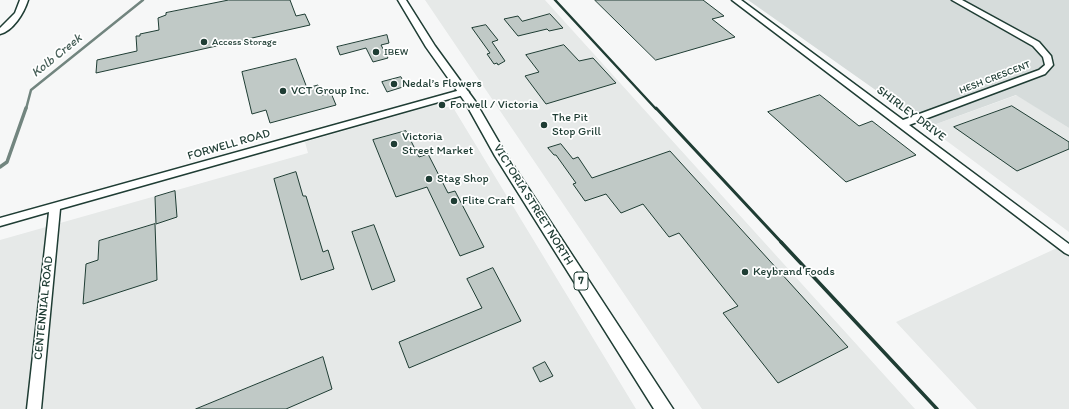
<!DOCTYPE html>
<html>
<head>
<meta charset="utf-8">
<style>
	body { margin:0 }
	canvas { display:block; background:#f6f7f7 }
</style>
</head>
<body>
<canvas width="1069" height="409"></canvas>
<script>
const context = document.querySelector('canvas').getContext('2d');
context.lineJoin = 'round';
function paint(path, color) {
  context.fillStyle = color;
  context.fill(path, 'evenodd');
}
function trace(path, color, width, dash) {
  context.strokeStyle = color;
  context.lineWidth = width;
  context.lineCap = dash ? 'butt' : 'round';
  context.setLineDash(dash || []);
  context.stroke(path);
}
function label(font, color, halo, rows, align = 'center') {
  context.font = font + ' Itim,sans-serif';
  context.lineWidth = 3.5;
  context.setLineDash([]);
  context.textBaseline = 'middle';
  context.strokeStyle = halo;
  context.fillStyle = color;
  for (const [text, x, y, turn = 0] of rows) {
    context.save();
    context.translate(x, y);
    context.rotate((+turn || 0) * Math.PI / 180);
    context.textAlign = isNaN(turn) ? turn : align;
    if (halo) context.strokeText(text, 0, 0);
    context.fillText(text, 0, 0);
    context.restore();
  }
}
const built = new Path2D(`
	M425,0H545L915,409H702Z
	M1017,95L1069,128V232L928,127Z
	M438,104L454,109L636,409H0V240L308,153L305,142Z
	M1057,248L1069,257V409H977L896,322Z`);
const green = new Path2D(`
	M748,0H1069V128L1016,95L928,127Z`);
const streamFar1 = new Path2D(`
	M26,109L31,90L143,0`);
const stream = new Path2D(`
	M0,167L7,162L26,108`);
const building = new Path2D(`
	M229,0H290L296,16L305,14L310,25L96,73L97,60L137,51L136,36H140V34L159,30L158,18L166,15V13Z
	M595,0H703L724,16L712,19L735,37L656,60Z
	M550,14L563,28L549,31L547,29L518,36L504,19L518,16L522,21Z
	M486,25L498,40L492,42L505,61L498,65L497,63L494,64L487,54L490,53L472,28Z
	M387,35L389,43L381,45L388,58L373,62L366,48L340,55L337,47Z
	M564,45L579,61L593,58L616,83L546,104L525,76L539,72L526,55Z
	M296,59L307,88L318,85L322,95L331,93L336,105L270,123L266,110L252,114L242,72Z
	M401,77L406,86L387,92L382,82Z
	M820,95L859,126L872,121L916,155L846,182L768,112Z
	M1012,106L1069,142V149L1017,171L954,127Z
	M406,131L419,157L428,154L448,193L455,191L484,247L460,256L427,187L396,197L373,140Z
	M561,144L573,159L578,157L592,178L670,151L848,347L778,383L723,313L738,306L679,233L669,237L643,204L621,213L606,194L585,201L573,184L576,183L556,155H554L548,148Z
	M296,172L303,196H306L323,252L328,250L334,269L301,280L274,179Z
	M175,191L177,217L156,224L155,197Z
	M155,224L157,280L83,304L86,264L98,260L99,241Z
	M374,225L395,281L372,290L352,232Z
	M493,268L521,321L409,368L399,342L482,308L467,279Z
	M323,357L332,389L286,409H196Z
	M545,362L553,376L540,382L533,368Z`);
const minor = new Path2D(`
	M20,0H28C24,13 13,31 0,34V28L15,13Z
	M732,0H741L903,120L1039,70L1045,65L1043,57L1033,46L952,0H962L1039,42L1051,56L1053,65L1045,74L909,125L1069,244V255L1065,253Z
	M464,89L469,92L467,94L60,209L41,409H27L49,212L0,226V218Z`);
const major = new Path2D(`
	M398,0H406L435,46L475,101L504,151L673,409H654L495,156L465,102L426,47Z`);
const railFar2 = new Path2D(`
	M555,0L656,109`);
const railFar1 = new Path2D(`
	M656,108L782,243`);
const rail = new Path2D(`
	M781,242L937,409`);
const markers = [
	[204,42,4,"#1f3d34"],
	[376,52,4,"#1f3d34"],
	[394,84,4,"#1f3d34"],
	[283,91,4,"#1f3d34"],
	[442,105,4,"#1f3d34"],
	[544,125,4,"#1f3d34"],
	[394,144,4,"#1f3d34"],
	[429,179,4,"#1f3d34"],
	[454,201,4,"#1f3d34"],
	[745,272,4,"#1f3d34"]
];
const farPoinames = [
	["Access Storage",212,42],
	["IBEW",384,52]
];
const farStreetnames = [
	["HESH CRESCENT",995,78,-21]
];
const shields = [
	[581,281,14]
];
const shieldNames = [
	["7",581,281]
];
const poiNames = [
	["Nedal’s Flowers",402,84],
	["VCT Group Inc.",291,91],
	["Forwell / Victoria",450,105],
	["The Pit",552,118],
	["Stop Grill",552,132],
	["Victoria",402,137],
	["Street Market",402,151],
	["Stag Shop",437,179],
	["Flite Craft",462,201],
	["Keybrand Foods",753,272]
];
const streetNames = [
	["SHIRLEY DRIVE",911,114,37],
	["FORWELL ROAD",229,145,-16],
	["VICTORIA STREET NORTH",533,205,58],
	["CENTENNIAL ROAD",44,308,-84]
];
const waterNames = [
	["Kolb Creek",57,56,-39]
];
paint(built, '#e6e9e8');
paint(green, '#d6dcdb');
trace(streamFar1, '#72857f', 2.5);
trace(stream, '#72857f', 3.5);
paint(building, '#c0c9c6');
trace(building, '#1f3d34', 1);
trace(minor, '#1f3d34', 3);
trace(major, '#1f3d34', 3);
paint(minor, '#fff');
paint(major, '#fff');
trace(railFar2, '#1f3d34', 2.5);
trace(railFar1, '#1f3d34', 3);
trace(rail, '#1f3d34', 3.5);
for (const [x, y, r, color] of markers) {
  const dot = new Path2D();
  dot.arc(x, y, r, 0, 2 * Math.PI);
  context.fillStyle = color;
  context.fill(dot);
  trace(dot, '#fff', 1.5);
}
label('10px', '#1f3d34', '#fff', farPoinames, 'left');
label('10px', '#1f3d34', '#fff', farStreetnames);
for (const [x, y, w] of shields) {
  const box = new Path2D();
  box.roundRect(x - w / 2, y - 9, w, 18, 3);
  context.fillStyle = '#fff';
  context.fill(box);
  trace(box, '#1f3d34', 1);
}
label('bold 11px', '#1f3d34', null, shieldNames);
label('12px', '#1f3d34', '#fff', poiNames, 'left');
label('12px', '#1f3d34', '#fff', streetNames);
label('italic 13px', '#49615a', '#fff', waterNames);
</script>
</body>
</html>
